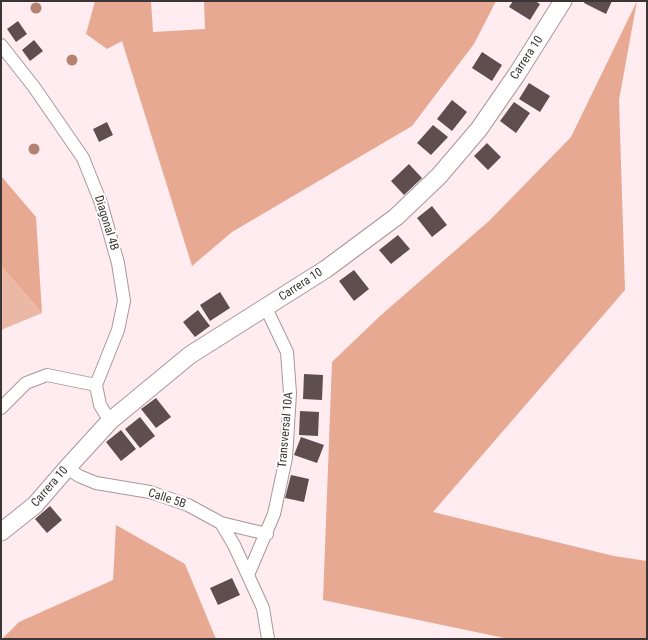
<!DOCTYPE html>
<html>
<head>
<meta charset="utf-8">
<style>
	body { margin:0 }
	#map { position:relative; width:648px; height:640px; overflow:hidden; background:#feecf1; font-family:"Roboto Condensed",sans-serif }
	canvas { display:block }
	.frame { position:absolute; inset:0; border:2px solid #3c3536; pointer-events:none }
</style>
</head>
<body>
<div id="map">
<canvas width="648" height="640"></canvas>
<div class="frame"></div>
</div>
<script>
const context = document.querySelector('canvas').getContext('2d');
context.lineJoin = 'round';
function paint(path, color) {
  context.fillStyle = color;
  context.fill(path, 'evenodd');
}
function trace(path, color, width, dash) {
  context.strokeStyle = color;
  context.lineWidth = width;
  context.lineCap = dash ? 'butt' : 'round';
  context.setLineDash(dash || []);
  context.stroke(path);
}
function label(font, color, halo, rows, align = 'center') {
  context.font = font + ' "Roboto Condensed",sans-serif';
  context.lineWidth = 4;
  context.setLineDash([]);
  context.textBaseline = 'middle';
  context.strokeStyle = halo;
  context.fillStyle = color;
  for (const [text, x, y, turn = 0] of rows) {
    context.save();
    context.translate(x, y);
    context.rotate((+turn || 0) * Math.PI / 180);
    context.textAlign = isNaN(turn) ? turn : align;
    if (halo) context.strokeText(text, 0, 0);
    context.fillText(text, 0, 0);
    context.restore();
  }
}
const green = new Path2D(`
	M1,266L42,313L1,330Z`);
const forest = new Path2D(`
	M95,1H151L153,32L205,29L204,1H496L474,44L412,126L232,232L192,266L122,41L107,49L86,34Z
	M637,1L619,100L625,290L433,512L614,556L647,561V639H509L323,600L332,362L380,316L489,221L571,137Z
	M1,176L36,217L42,313L1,266Z
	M116,525L185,564L216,639H2L19,622L113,580Z`);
const building = new Path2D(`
	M513,1H535L540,4L530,20L509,7Z
	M585,1H612L606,14L584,3Z
	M18,21L27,34L16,42L7,29Z
	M34,40L43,51L30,61L22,50Z
	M482,52L502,65L492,81L472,68Z
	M529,83L550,96L540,112L519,99Z
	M452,100L467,112L452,131L437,119Z
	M514,102L530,113L516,133L500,121Z
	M107,122L113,135L99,142L93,129Z
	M433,125L448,137L431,155L417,143Z
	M487,143L501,157L488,170L474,156Z
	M409,164L422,178L404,195L391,181Z
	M432,206L447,225L432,237L417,218Z
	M398,235L410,249L391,264L379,250Z
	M354,270L369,289L354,301L339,281Z
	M220,292L230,308L210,321L200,305Z
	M198,310L210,326L195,337L183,322Z
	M304,374L323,375L322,400L303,399Z
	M156,398L171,417L156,428L141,409Z
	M300,411L319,412L318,436L299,435Z
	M140,417L155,436L140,448L125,429Z
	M121,430L136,449L121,461L106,442Z
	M301,437L324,445L317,463L294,455Z
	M291,475L309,479L304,502L285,498Z
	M50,506L62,520L47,533L35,519Z
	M232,578L240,595L218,605L210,588Z`);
const street = new Path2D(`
	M1,45L34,87L83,158L101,203L118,263L124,301L118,330L96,385L100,405L110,421
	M1,408L26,383L47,375L96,385
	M67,468L79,476L96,483L150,492L188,505L221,523L267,534
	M221,523L234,545L263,608L268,639
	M248,575L274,514L286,458L290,393L287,352L266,308`);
const secondary = new Path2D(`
	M1,532L35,505L67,468L110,421L190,355L326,269L396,217L439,176L479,129L517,74L563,1`);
const trees = [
	[36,8],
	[72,60],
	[34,149]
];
const streetNames = [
	["Carrera 10",527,58,-57],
	["Diagonal 4B",106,223,73],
	["Carrera 10",301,285,-33],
	["Transversal 10A",286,430,-85],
	["Carrera 10",50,487,-49],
	["Calle 5B",167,499,18]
];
paint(green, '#ebb8a5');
paint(forest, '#e8a992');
paint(building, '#5e4f4e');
trace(street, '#a8979c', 14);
trace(secondary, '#a8979c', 19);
trace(street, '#fff', 12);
trace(secondary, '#fff', 17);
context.fillStyle = '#b38271';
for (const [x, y] of trees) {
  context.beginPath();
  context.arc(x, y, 5.5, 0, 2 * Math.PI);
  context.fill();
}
label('12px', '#3c3536', '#fff', streetNames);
</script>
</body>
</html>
